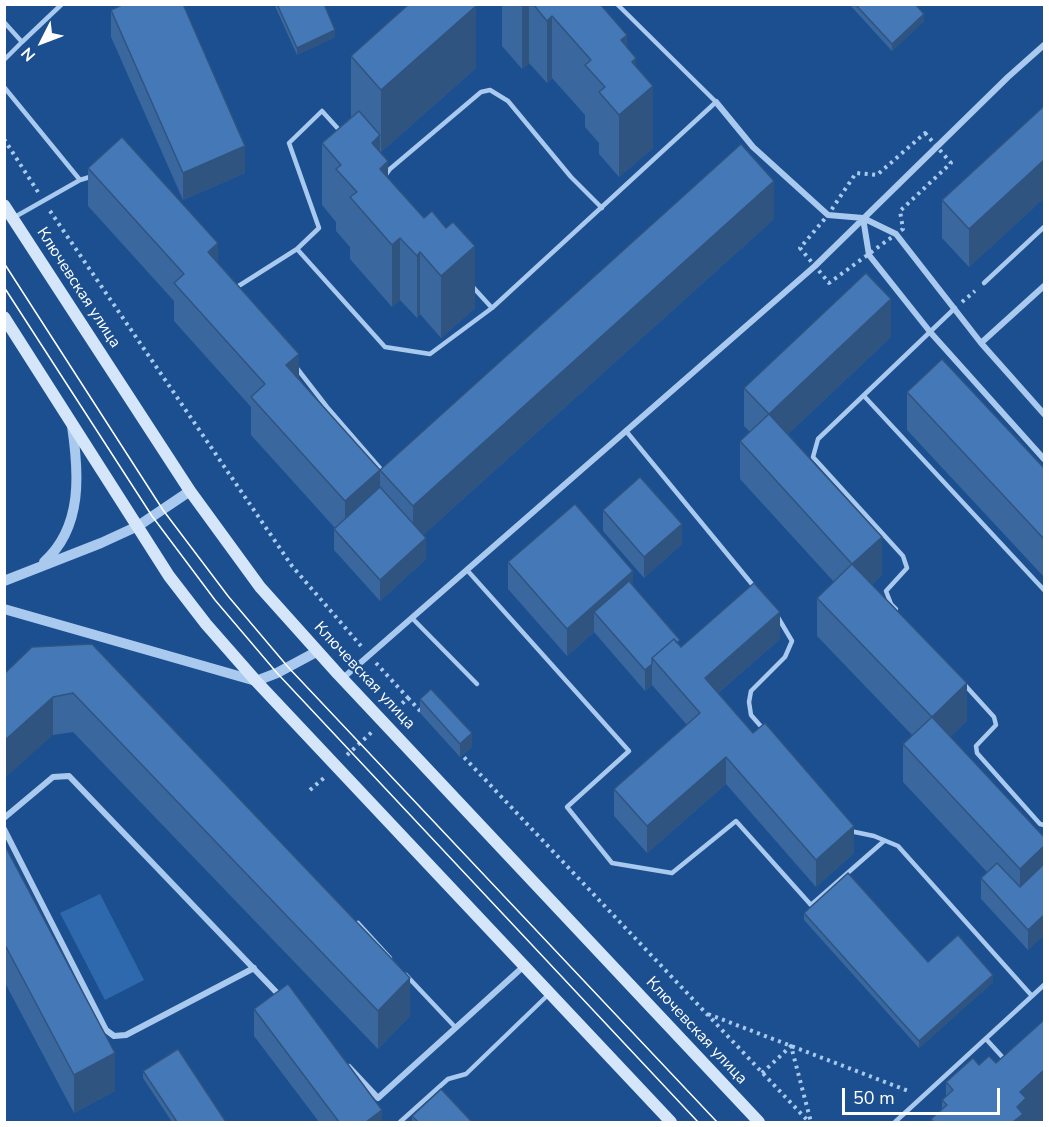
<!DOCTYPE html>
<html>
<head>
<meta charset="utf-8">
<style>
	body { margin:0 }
	#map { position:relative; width:1049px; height:1127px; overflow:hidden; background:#1b4f8f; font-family:"Nunito Sans",sans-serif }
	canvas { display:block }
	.frame { position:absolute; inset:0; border:6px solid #fff; pointer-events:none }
	.north { position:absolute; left:12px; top:12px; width:60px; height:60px; -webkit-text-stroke:4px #1b4f8f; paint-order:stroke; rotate:228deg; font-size:16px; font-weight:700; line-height:24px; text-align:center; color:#fff }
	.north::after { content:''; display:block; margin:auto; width:21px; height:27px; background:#fff; clip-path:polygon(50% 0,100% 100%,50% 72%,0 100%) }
	.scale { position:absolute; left:842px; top:1088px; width:158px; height:27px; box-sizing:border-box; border:3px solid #fff; border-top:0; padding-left:8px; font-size:18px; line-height:21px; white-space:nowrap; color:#fff; -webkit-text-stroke:4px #1b4f8f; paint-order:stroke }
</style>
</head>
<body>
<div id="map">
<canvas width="1049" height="1127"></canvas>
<div class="frame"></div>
<div class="north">N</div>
<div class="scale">50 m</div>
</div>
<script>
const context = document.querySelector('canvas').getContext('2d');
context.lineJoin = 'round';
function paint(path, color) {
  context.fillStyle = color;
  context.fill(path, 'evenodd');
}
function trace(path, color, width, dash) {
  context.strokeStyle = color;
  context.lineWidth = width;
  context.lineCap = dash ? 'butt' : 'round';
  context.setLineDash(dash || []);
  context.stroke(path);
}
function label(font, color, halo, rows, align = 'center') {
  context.font = font + ' "Nunito Sans",sans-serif';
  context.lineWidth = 5;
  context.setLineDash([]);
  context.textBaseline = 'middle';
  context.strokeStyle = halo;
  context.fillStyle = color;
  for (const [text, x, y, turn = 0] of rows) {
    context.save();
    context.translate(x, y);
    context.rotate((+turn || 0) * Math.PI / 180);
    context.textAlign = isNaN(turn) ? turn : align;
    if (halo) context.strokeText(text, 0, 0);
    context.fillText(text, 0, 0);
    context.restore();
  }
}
const green = new Path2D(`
	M100,894L144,980L105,1000L60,913Z`);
const path = new Path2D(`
	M925,133L951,163L900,211L903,229L829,283L800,248L828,215L856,173L877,175Z
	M4,139L38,192
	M50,211L292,566L361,646
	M962,302L975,291
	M376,663L408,698L393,712
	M408,698L423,714
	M459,752L809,1122
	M347,755L373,731
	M310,790L325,777
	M708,1014L911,1092
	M762,1073L791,1046L811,1122`);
const service = new Path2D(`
	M4,22L22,42L62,4
	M4,60L22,42
	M4,87L80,180
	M385,176L390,169L481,92L490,90L508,101L571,177L602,208
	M13,218L80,180L93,176
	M297,249L319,228L289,143L322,111L341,132
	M984,283L1044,227
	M472,286L492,308
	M237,287L297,249L385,347L430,354L492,308L716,102L617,4
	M296,367L327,407L385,474
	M864,396L1044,590
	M626,431L756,589
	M467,570L629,751L567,807L612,863L672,873L736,821L811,905L884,841
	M896,609L891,604L886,591L907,568L903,556L813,457L818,439L955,308
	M412,618L477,684
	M964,684L994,717L996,725L976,746L977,753L1040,824L1044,825
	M765,731L751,715L749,702L751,691L785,657L792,641L776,614
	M850,831L874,836L898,846L1032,996
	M358,923L390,958
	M406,975L456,1028
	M986,1039L1006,1061
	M400,1122L448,1079L466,1074L550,993
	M895,1122L1044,985`);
const minor = new Path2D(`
	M716,102L753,147L828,215L863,218L896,234L981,343L1044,414
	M863,218L869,255L931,333L1044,459
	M981,343L1044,286
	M343,678L815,266L1008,77L1044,45
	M4,818L53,777L69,776L281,997
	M4,829L106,1030L114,1036L126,1035L254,968
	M349,1067L378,1098L524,966`);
const tertiary = new Path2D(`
	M44,562C83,527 79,473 72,426
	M4,581L101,543L138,526L190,491
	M4,609L256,681L277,673L318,651`);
const secondary = new Path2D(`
	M4,205L190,491L260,587L338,674L759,1122
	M4,317L169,576L206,624L256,681L671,1122`);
const tram = new Path2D(`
	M4,263L163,510L228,596L288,667L717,1122
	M4,287L152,516L215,600L277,673L698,1122`);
const wall = new Path2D(`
	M274,4H324L335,37L297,55Z
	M502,4H600L627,47L636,67L653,148L619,177L599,154V143L585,127V115L552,78L547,83L529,63L522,69L502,46Z
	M849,4H915L924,21L892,51Z
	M111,10L245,173L183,200L111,37Z
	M351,56L476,68L381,152L380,151L388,178L475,308L441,338L420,314L417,318L400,300L392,307L350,259V247L336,231V222L322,205V143L351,117Z
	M1044,106V198L969,267L942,238V200Z
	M88,168L218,263L299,379L380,470L774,219L423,535L426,559L380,601L334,550V529L335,528L251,435V407L174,321V301L88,206Z
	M891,337L788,434L882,575L872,584L967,721L950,737L1044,837V935L1028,950L981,899V878L987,872L903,782V744L912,735L817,636V598L834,582L740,479V441L750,432L744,426V388Z
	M907,392L1044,468V577L907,430Z
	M603,510L682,544L644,578L603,531Z
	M508,562L633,586L681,647L780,639L718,693L854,853L816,887L726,784L647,853L614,816V789L687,725L652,685L645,691L594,632L567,656L508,589Z
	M32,647L410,1016L378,1049L73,732L53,735Z
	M420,699L472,747L460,757L420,713Z
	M4,844L115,1091L74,1113L4,981Z
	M804,913L928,962L993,982L919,1048L804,920Z
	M254,1009L382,1122H319L254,1036Z
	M979,1065L1044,1122H931V1119L942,1110V1100L946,1096V1082Z
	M143,1071L226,1122H172L143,1078Z
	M412,1116L472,1122H412Z`);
const shadedWall = new Path2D(`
	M525,4H529V63L522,69V7Z
	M476,6V68L381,152V90Z
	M924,14V21L892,51V44Z
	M552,16V78L547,83V21Z
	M335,30V37L297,55V48Z
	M627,35V97L621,40Z
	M636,58V100L653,86V148L619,177V115L632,62Z
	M380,135V168L388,161V224L372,143Z
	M245,146V173L183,200V173Z
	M1044,160V198L969,267V229Z
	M774,181V219L413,544V506Z
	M400,238V300L392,307V245Z
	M218,243V281L208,252Z
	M475,246V308L441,338V276Z
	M420,252V314L417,318V256Z
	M891,299V337L769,452V414Z
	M299,354V392L286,365Z
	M380,470V508L345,539V501Z
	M682,524V544L644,578V557Z
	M882,537V575L852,602V564Z
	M426,538V559L380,601V580Z
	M633,571V598L594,612V632L567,656V629Z
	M780,612V639L705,704V678Z
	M652,664V685L645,691V670Z
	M967,683V721L932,755V717Z
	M53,697V735L4,779V741Z
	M472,733V747L460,757V744Z
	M726,757V784L647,853V826Z
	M854,826V853L816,887V860Z
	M1044,846V884L1020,907V869Z
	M1044,915V935L1028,950V930Z
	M993,975V982L919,1048V1041Z
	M410,978V1016L378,1049V1011Z
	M115,1053V1091L74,1113V1075Z
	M1044,1070V1122H1013L1020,1092Z
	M382,1110V1122H366Z`);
const building = new Path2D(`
	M124,4H183L245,146L183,173L111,10Z
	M277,4H324L335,30L297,48Z
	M409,4H475L476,6L381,90L351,56Z
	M533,4H600L627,35L621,40L636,58L632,62L653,86L619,115L599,92L605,87L585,65L591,60L552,16L547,21Z
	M855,4H915L924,14L892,44Z
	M1044,106V160L969,229L942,200Z
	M359,111L380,135L372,143L388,161L380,169L424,218L432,211L446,228L453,222L475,246L441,276L420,252L417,256L400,238L392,245L350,197L357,192L336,169L341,165L322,143Z
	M122,137L218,243L208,252L299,354L286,365L380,470L741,144L774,181L413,506L380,470L345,501L251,397L265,384L174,283L184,274L88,168Z
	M866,273L891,299L769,414L882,537L852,564L740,441L769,414L744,388Z
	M942,359L1044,468V539L907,392Z
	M640,477L682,524L644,557L603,510Z
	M380,487L426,538L380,580L334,529Z
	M575,504L633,571L567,629L508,562Z
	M852,564L967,683L932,717L1044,837V846L1020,869L903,744L932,717L817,598Z
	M629,581L680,640L677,643L674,639L652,658V664L645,670L594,612Z
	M754,583L780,612L705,678L753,733L765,723L854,826L816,860L726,757L647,826L614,789L700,713L652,658L674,639L681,647Z
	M92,644L410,978L378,1011L73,693L53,697L4,741V674L32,647Z
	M431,689L472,733L460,744L420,699Z
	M4,844L115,1053L74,1075L4,943Z
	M997,863L1020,887L1044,864V915L1028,930L981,878Z
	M848,873L928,962L958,935L993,975L919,1041L804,913Z
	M288,984L382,1110L366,1122H339L254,1009Z
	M1044,1020V1070L1020,1092L1026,1098L1017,1107L1023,1114L1013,1122H934L931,1119L947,1105L942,1100L953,1090L946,1082L973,1058L979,1065L989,1056L996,1063Z
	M178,1049L226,1122H177L143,1071Z
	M441,1089L472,1122H418L412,1116Z`);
const streetNames = [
	["Ключевская улица",78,288,57],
	["Ключевская улица",364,676,47],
	["Ключевская улица",696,1031,47]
];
paint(green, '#2e69ad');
trace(path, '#a9c9ee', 4, [3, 4.5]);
trace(service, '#a9c9ee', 4.5);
trace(minor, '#a9c9ee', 6);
trace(tertiary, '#a9c9ee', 10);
trace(secondary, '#d6e6fa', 12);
trace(tram, '#fff', 1.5);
paint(wall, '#3a679d');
paint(shadedWall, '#305480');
paint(building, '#4478b7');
trace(building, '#305480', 1.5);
label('16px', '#fff', '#1b4f8f', streetNames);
</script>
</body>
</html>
